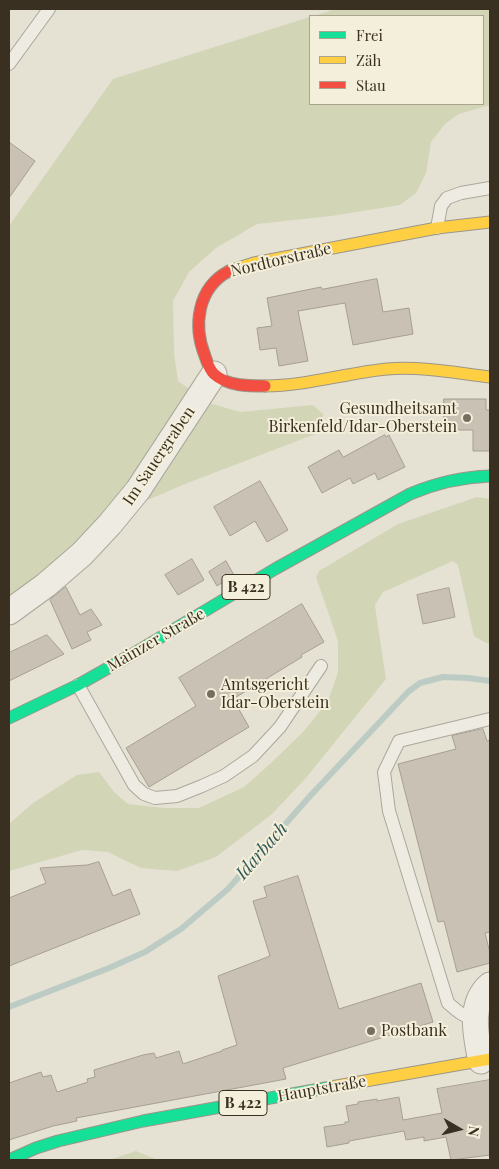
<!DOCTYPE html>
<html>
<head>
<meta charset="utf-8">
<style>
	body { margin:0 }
	#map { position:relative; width:499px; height:1169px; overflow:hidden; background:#e5e2d3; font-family:"Playfair Display",serif }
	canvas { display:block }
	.frame { position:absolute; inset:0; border:10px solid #3a3022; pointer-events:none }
	.legend { position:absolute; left:309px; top:15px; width:175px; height:90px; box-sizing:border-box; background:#f4efda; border:1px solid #aaa390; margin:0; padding:6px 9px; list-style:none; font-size:15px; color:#3a3022 }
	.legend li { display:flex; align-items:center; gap:10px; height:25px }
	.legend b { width:25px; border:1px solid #aaa390 }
	.north { position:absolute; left:434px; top:1104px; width:50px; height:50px; -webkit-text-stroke:4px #f4efda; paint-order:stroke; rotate:98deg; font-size:14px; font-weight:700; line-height:20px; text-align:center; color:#3a3022 }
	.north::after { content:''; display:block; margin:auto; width:18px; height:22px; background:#3a3022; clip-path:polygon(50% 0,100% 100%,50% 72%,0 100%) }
</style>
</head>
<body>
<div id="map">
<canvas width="499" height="1169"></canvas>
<div class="frame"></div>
<ul class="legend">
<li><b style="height:6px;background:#16e098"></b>Frei</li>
<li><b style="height:6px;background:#ffcf43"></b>Zäh</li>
<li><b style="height:6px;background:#f24e42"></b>Stau</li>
</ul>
<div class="north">N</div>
</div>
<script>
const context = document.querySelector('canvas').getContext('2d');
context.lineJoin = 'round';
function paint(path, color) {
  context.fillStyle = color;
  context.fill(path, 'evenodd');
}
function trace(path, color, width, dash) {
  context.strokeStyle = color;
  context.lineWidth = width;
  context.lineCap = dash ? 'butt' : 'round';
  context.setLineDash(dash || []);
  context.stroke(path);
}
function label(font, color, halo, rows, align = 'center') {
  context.font = font + ' "Playfair Display",serif';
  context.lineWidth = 4;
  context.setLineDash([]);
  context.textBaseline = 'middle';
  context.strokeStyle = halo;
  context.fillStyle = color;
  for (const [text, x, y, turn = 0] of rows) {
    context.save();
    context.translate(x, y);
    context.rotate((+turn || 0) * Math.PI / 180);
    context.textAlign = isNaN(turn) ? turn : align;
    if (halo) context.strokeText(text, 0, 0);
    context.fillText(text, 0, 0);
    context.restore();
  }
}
const green = new Path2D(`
	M336,9H490V105L459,114L445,124L431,142L426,173L416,193L400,205L331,216L257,224L216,248L189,272L173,301L174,353L178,381L209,403L240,412L313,405L323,414V423L318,433L185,484L143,502L9,599V226L113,79L310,17V104H483V16H313Z
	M477,497L490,499V643H486L474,636L458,565L453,561L383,592L375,605L378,627L386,679L305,779L272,814L216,857L177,871L141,868L108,852L82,850L9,871V824L33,803L77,775L99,772L114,792L128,804L164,808H199L244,787L270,764L303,732L328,701L338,672V641L316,577L319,571L398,524Z
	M136,1151L158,1160H107H109Z`);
const stream = new Path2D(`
	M9,1007L109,968L145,952L181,929L228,889L311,795L408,692L420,683L443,677L468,678L490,681`);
const building = new Path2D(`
	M9,142L35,161L9,198Z
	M377,279L383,312L409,308L413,334L353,345L345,303L298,311L308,361L279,366L276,348L260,350L257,328L272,326L267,298L321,287L322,289Z
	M444,399H486V410H490V451H473V430H444Z
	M385,435L386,437L389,435L405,467L378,480L375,473L353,484L350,478L322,493L308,467L339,450L343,457Z
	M260,481L288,530L267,542L255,521L230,536L214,507Z
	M192,559L204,580L178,595L165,575Z
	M226,561L234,575L217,586L209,572Z
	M66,587L80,615L91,609L102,625L87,632L91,640L72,649L50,600Z
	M449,588L455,617L423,624L417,595Z
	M302,604L324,642L301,655L302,657L233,699L249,727L149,787L126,748L196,706L179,678Z
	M47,635L64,654L9,681V653Z
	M483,729L487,741L490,740V932L485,933L490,953V963L457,972L444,921L438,922L398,764L456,749L452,736Z
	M99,862L113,896L130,889L140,914L9,966V898L46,883L40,868L87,865Z
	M298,876L339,1009L421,983L433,1022L283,1068L286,1079L76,1118L77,1121L53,1126L9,1140V1083L41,1072L43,1077L51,1075L57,1092L88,1082L87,1079L95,1077L94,1070L143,1055L154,1053L156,1058L179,1051L183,1064L222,1051V1050L237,1045L218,976L270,956L253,901L267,897L264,887Z
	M490,1080V1155L451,1160L446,1137L424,1141V1137L406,1140L404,1131L349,1141V1143L327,1147L324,1127L345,1124V1122H349L346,1106L358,1104V1102L377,1099V1101L399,1097L403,1120L442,1113L437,1089Z`);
const lane = new Path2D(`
	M9,64L49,9
	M437,228L441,206L447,198L461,193L490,188
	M78,685L134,785L144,794L155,798L177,796L202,786L224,776L253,756L280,727L321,666
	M476,1020C464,1017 457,1011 448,1003L389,811L384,772L399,741L490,719`);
const street = new Path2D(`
	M9,612L46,585L82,554L110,524L138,490L214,374
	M481,1061C476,1037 468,1004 490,985`);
const fast = new Path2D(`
	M9,718L78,685L131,655L275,569L410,494C436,483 462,477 490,476
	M9,1160L36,1148L58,1141L143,1121L331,1087`);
const slow = new Path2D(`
	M229,271L254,263L437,228L490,222
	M265,386C306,386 346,373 387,369C421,366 456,373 490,377
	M331,1087L490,1059`);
const jam = new Path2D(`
	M229,271C197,288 193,326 205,356C207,362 209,369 214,374C227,386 248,386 265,386`);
const markers = [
	[467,418,5,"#766e60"],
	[211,694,5,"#766e60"],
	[371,1031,5,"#766e60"]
];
const shields = [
	[246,587,48],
	[243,1103,48]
];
const shieldNames = [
	["B 422",246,587],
	["B 422",243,1103]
];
const streetNames = [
	["Nordtorstraße",281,260,-13],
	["Im Sauergraben",159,456,-56],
	["Mainzer Straße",156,640,-30],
	["Hauptstraße",322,1089,-10]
];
const poiNames = [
	["Gesundheitsamt",457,409,"right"],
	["Birkenfeld/Idar-Oberstein",457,427,"right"],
	["Amtsgericht",221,685],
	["Idar-Oberstein",221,703],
	["Postbank",381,1031]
];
const waterNames = [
	["Idarbach",262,851,-49]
];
paint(green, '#d2d5b6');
trace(stream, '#bcccc4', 6);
paint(building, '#c9c1b4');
trace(building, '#a69e92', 1);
trace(lane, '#aba79b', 14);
trace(street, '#aba79b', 27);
trace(fast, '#9b968a', 13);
trace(slow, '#9b968a', 13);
trace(jam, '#9b968a', 13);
trace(lane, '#eeebe3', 12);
trace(street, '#eeebe3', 25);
trace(fast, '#16e098', 11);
trace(slow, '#ffcf43', 11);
trace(jam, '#f24e42', 11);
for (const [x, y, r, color] of markers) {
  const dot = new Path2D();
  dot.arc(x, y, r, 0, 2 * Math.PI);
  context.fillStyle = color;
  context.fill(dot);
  trace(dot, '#f4efda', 2);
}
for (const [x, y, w] of shields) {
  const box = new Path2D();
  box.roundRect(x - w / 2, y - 12.5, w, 25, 4);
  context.fillStyle = '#f4efda';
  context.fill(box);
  trace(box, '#3a3022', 1);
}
label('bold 15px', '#3a3022', null, shieldNames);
label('16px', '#3a3022', '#f4efda', streetNames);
label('16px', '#3a3022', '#f4efda', poiNames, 'left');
label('italic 18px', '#325859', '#f4efda', waterNames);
</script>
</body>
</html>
